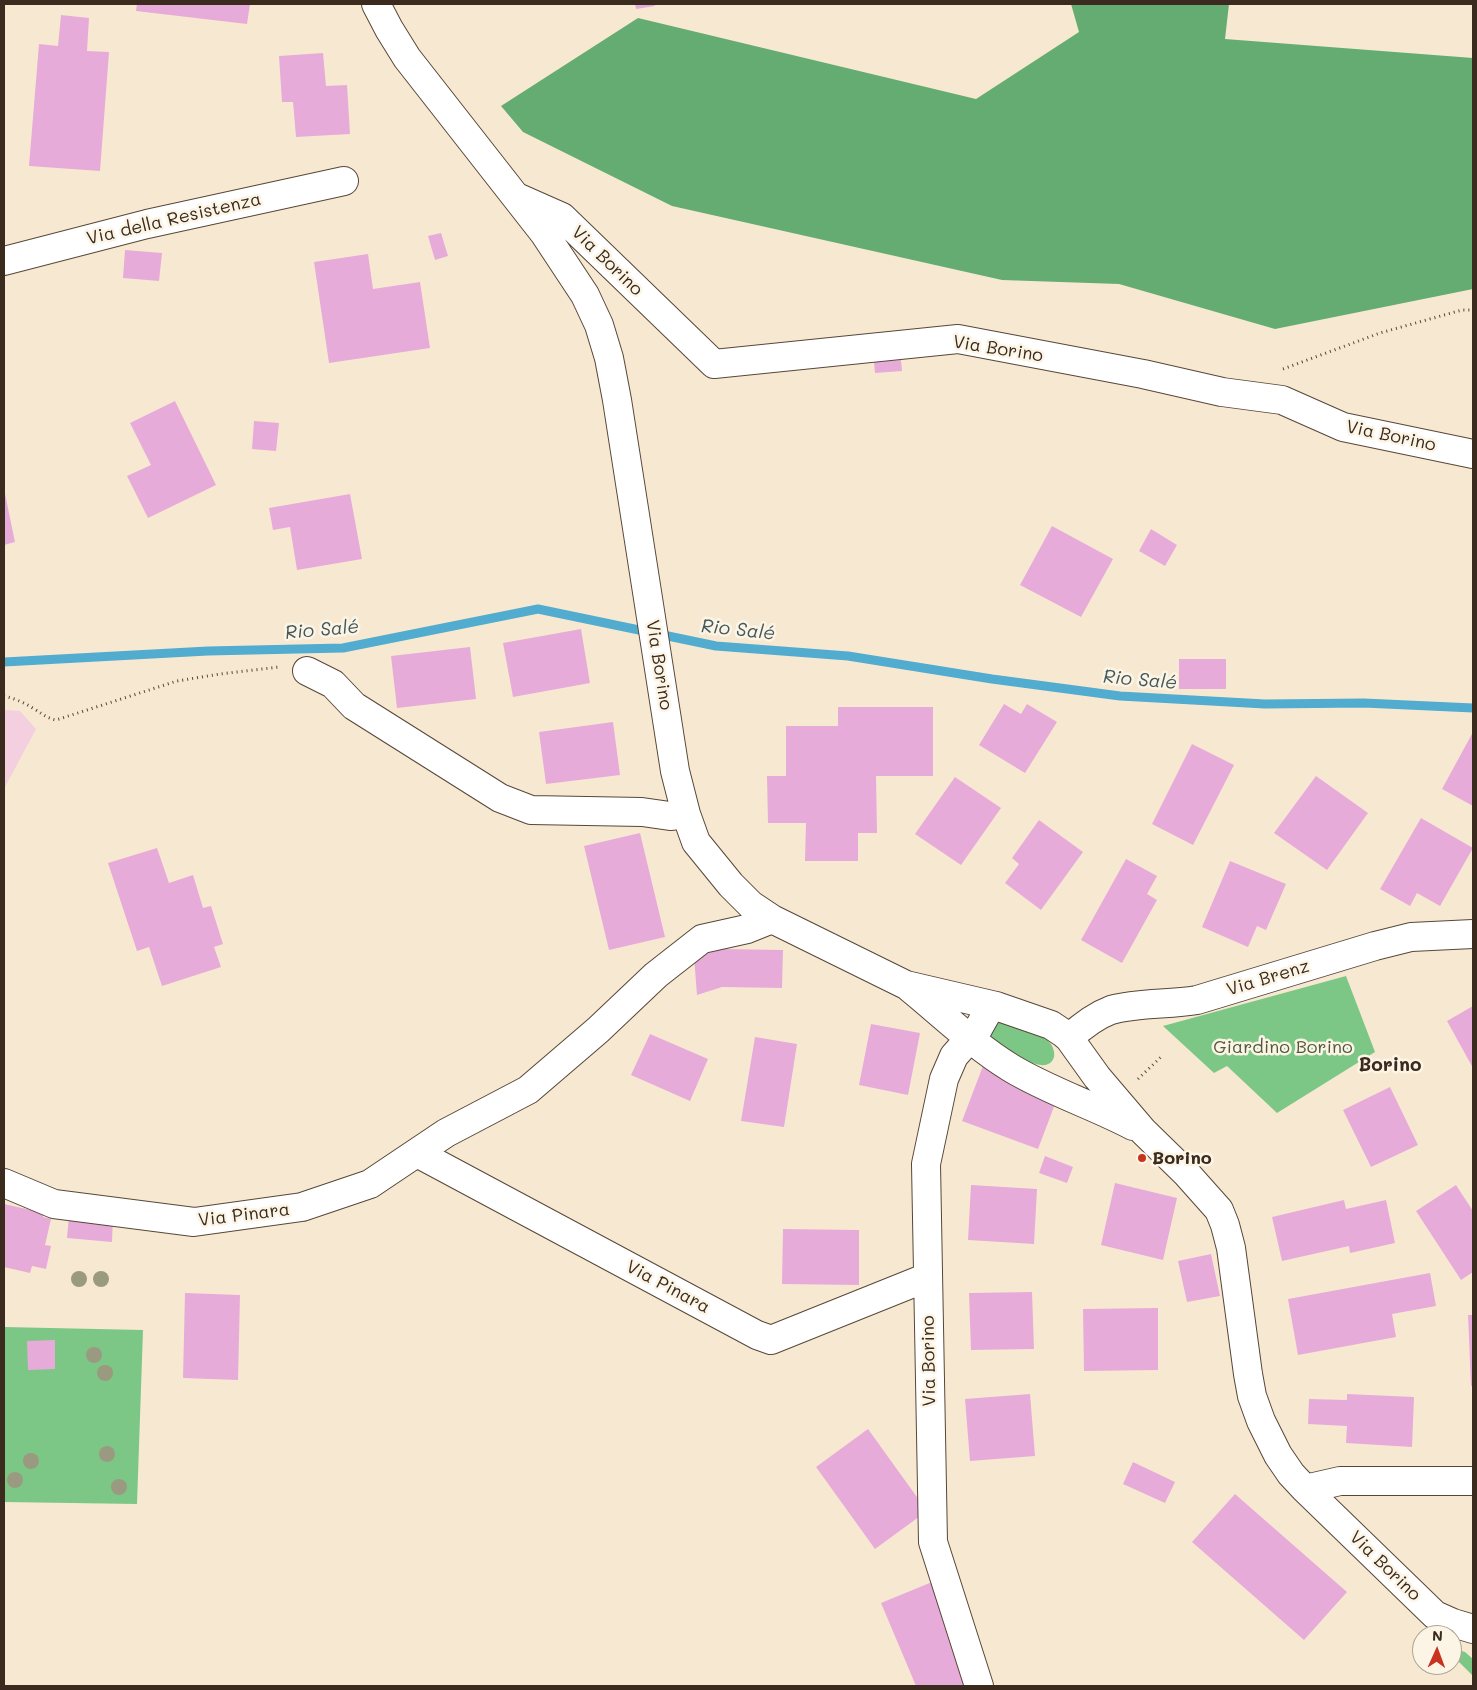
<!DOCTYPE html>
<html>
<head>
<meta charset="utf-8">
<style>
	body { margin:0 }
	#map { position:relative; width:1477px; height:1690px; overflow:hidden; background:#f7e9d1; font-family:Mali,sans-serif }
	canvas { display:block }
	.frame { position:absolute; inset:0; border:5px solid #3b2a1e; pointer-events:none }
	.north { position:absolute; left:1412px; top:1625px; width:50px; height:50px; box-sizing:border-box; background:#fcf5e5; border:1px solid #afa495; border-radius:50%; rotate:2deg; font-size:14px; font-weight:700; line-height:20px; text-align:center; color:#3b2a1e }
	.north::after { content:''; display:block; margin:auto; width:18px; height:22px; background:#c8321e; clip-path:polygon(50% 0,100% 100%,50% 72%,0 100%) }
</style>
</head>
<body>
<div id="map">
<canvas width="1477" height="1690"></canvas>
<div class="frame"></div>
<div class="north">N</div>
</div>
<script>
const context = document.querySelector('canvas').getContext('2d');
context.lineJoin = 'round';
function paint(path, color) {
  context.fillStyle = color;
  context.fill(path, 'evenodd');
}
function trace(path, color, width, dash) {
  context.strokeStyle = color;
  context.lineWidth = width;
  context.lineCap = dash ? 'butt' : 'round';
  context.setLineDash(dash || []);
  context.stroke(path);
}
function label(font, color, halo, rows, align = 'center') {
  context.font = font + ' Mali,sans-serif';
  context.lineWidth = 5;
  context.setLineDash([]);
  context.textBaseline = 'middle';
  context.strokeStyle = halo;
  context.fillStyle = color;
  for (const [text, x, y, turn = 0] of rows) {
    context.save();
    context.translate(x, y);
    context.rotate((+turn || 0) * Math.PI / 180);
    context.textAlign = isNaN(turn) ? turn : align;
    if (halo) context.strokeText(text, 0, 0);
    context.fillText(text, 0, 0);
    context.restore();
  }
}
const built = new Path2D(`
	M4,710L20,711L36,729L4,789Z`);
const green = new Path2D(`
	M1346,976L1375,1052L1277,1113L1227,1066L1214,1073L1163,1026Z
	M997,1018C1012,1024 1039,1031 1050,1043C1053,1046 1055,1053 1054,1057C1046,1082 998,1042 988,1035Z
	M4,1327L143,1330L137,1504L4,1502Z
	M1452,1648L1465,1652L1473,1659V1676L1452,1655Z`);
const forest = new Path2D(`
	M1071,4H1229L1225,39L1473,58V289L1275,329L1119,284L1002,280L672,206L523,132L501,106L638,18L976,99L1079,32Z`);
const stream = new Path2D(`
	M4,662L208,651L343,648L538,609L716,646L848,656L992,679L1120,696L1265,704L1364,703L1473,708`);
const building = new Path2D(`
	M137,4H250L247,24L136,11Z
	M635,4H654L655,6L636,9Z
	M61,15L89,18L87,51L109,52L100,171L29,166L39,44L58,46Z
	M323,53L326,86L347,85L350,134L296,137L293,102H282L279,56Z
	M441,233L448,256L435,260L428,236Z
	M125,250L162,253L159,281L123,278Z
	M368,254L373,289L420,282L430,348L329,363L314,262Z
	M901,360L902,371L875,373L874,362Z
	M175,401L216,485L148,518L127,476L151,465L130,423Z
	M254,421L279,423L276,451L252,449Z
	M4,489L15,542L4,545Z
	M350,494L362,559L297,570L290,527L273,530L269,508Z
	M1052,526L1113,559L1081,617L1020,585Z
	M1151,529L1177,545L1165,566L1139,551Z
	M581,629L590,683L513,697L503,643Z
	M470,647L476,699L397,708L391,656Z
	M1179,659H1226V689H1179Z
	M1004,704L1021,714L1027,704L1057,722L1025,773L979,745Z
	M838,707H933V776H876L877,833H858V861H805L806,823H768L767,776H786V726H838Z
	M613,722L620,775L546,784L539,732Z
	M1473,732V806L1442,789Z
	M1192,744L1234,765L1193,845L1152,824Z
	M1316,776L1368,813L1327,870L1274,833Z
	M955,777L1001,808L961,865L915,834Z
	M1421,818L1473,848L1440,906L1417,893L1410,906L1380,889Z
	M1039,820L1083,852L1041,910L1005,883L1019,864L1012,858Z
	M640,833L665,937L609,950L584,846Z
	M157,848L169,883L193,875L203,908L211,906L223,944L214,947L221,967L162,986L149,947L137,951L108,863Z
	M1126,859L1157,876L1147,894L1157,900L1122,963L1081,940Z
	M1230,861L1286,884L1266,930L1257,926L1248,947L1202,927Z
	M722,949L783,950L782,988L722,987L697,995L694,957Z
	M1473,1006V1068L1447,1021Z
	M871,1024L920,1033L908,1095L859,1085Z
	M650,1034L708,1059L690,1101L631,1075Z
	M755,1037L797,1044L784,1127L741,1121Z
	M983,1066L1045,1089L1055,1104L1038,1149L962,1121Z
	M1390,1087L1418,1145L1371,1167L1343,1110Z
	M1045,1156L1073,1167L1067,1183L1039,1173Z
	M1115,1183L1177,1198L1163,1260L1101,1245Z
	M971,1185L1037,1189L1034,1244L968,1240Z
	M1456,1185L1473,1211V1272L1461,1280L1416,1211Z
	M1344,1200L1346,1209L1386,1200L1395,1243L1350,1253L1349,1246L1282,1261L1272,1217Z
	M4,1204L44,1213L43,1217L51,1219L45,1245L51,1246L46,1269L32,1266L30,1273L4,1267Z
	M69,1215L113,1218L112,1242L67,1238Z
	M783,1229L859,1230V1285L782,1284Z
	M1211,1254L1220,1296L1187,1302L1178,1261Z
	M1430,1273L1436,1306L1392,1314L1396,1337L1298,1355L1288,1299Z
	M1032,1292L1034,1349L971,1350L969,1293Z
	M185,1293L240,1295L238,1380L183,1378Z
	M1158,1308V1370L1084,1371L1083,1309Z
	M1468,1315H1473V1386H1471Z
	M55,1340V1369L28,1370L27,1341Z
	M1030,1394L1035,1456L970,1461L965,1399Z
	M1347,1394L1414,1397L1412,1447L1346,1443L1347,1426L1308,1424L1309,1399L1347,1400Z
	M868,1429L927,1511L875,1549L816,1467Z
	M1133,1462L1175,1482L1165,1503L1123,1484Z
	M1235,1494L1347,1592L1304,1640L1192,1542Z
	M932,1582L966,1686H916L881,1603Z`);
const path = new Path2D(`
	M1283,369L1380,333L1462,310H1473
	M4,696C13,698 23,702 31,707C40,712 46,718 56,720L177,681L220,674L279,667
	M1138,1079L1162,1056`);
const minor = new Path2D(`
	M376,4L389,29L407,58L544,233L585,295L599,325L609,358L617,400L675,771L686,814L696,842L731,885L751,905L772,919L906,985L996,1006L1051,1025L1063,1033L1069,1038L1097,1077L1143,1131L1186,1173L1219,1210L1225,1225L1231,1248L1248,1374L1252,1396L1261,1421L1278,1455L1291,1474L1305,1489L1435,1615L1453,1623L1473,1629
	M519,198L562,217L714,364L958,339L1143,374L1222,392L1282,400L1343,427L1473,454
	M4,261L147,224L344,181
	M307,671L333,684L354,706L500,798L531,810L642,812L670,816L686,814
	M911,989C944,1016 975,1046 1011,1068C1049,1091 1093,1105 1133,1126
	M1069,1038C1081,1027 1095,1016 1111,1010C1139,1002 1169,1005 1197,1000L1375,946L1411,937L1473,934
	M417,1153L757,1335L771,1340L928,1277
	M4,1183L54,1204L194,1222L302,1207L370,1184L446,1133L528,1090L598,1030L656,975L702,939L747,929L772,919
	M1305,1489L1340,1481H1473
	M979,1686L933,1542L926,1164L944,1079L954,1056L978,1029L987,1013L996,1006`);
const trees = [
	[79,1279],
	[101,1279],
	[94,1355],
	[105,1373],
	[107,1454],
	[31,1461],
	[15,1480],
	[119,1487]
];
const markers = [
	[1142,1158,5,"#c8321e"]
];
const streetNames = [
	["Via della Resistenza",174,219,-13],
	["Via Borino",607,261,44],
	["Via Borino",998,349,9],
	["Via Borino",1391,436,12],
	["Via Borino",659,665,81],
	["Via Brenz",1268,978,-17],
	["Via Pinara",244,1215,-7],
	["Via Pinara",668,1287,28],
	["Via Borino",929,1361,-91],
	["Via Borino",1385,1566,44]
];
const parkNames = [
	["Giardino Borino",1283,1047]
];
const poiNames = [
	["Borino",1152,1158]
];
const waterNames = [
	["Rio Salé",322,630,-5],
	["Rio Salé",738,630,6],
	["Rio Salé",1140,680,5]
];
const neighbourhoodNames = [
	["Borino",1390,1065]
];
paint(built, '#f3cfdf');
paint(green, '#7cc785');
paint(forest, '#65ac72');
trace(stream, '#51accf', 9);
paint(building, '#e7abda');
trace(minor, '#574739', 30);
trace(path, '#574739', 3, [1, 4]);
trace(minor, '#fff', 28);
context.fillStyle = '#9a9a80';
for (const [x, y] of trees) {
  context.beginPath();
  context.arc(x, y, 8, 0, 2 * Math.PI);
  context.fill();
}
for (const [x, y, r, color] of markers) {
  const dot = new Path2D();
  dot.arc(x, y, r, 0, 2 * Math.PI);
  context.fillStyle = color;
  context.fill(dot);
  trace(dot, '#fcf5e5', 2);
}
label('18px', '#3b2a1e', '#fcf5e5', streetNames);
label('18px', '#4e593d', '#fcf5e5', parkNames);
label('bold 18px', '#3b2a1e', '#fcf5e5', poiNames, 'left');
label('italic 19px', '#43585c', '#fcf5e5', waterNames);
label('bold 19px', '#3b2a1e', '#fcf5e5', neighbourhoodNames);
</script>
</body>
</html>
